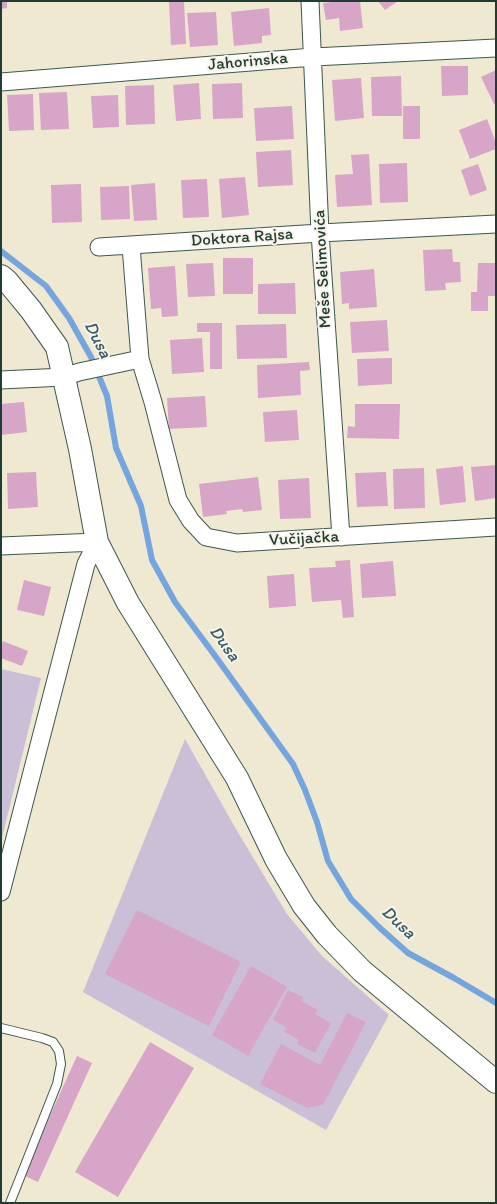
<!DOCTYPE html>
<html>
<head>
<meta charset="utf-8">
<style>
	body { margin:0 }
	#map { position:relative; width:497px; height:1204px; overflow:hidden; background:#efe9d2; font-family:Itim,sans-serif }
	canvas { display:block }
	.frame { position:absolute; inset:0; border:2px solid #1f3d34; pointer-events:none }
</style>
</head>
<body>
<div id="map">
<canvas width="497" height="1204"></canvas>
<div class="frame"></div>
</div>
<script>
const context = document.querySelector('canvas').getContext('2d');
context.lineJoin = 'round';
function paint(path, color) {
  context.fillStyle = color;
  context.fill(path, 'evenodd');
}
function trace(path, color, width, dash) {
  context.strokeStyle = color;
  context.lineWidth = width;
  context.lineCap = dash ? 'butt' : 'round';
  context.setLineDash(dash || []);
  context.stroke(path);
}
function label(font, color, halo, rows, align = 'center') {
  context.font = font + ' Itim,sans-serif';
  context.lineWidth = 4;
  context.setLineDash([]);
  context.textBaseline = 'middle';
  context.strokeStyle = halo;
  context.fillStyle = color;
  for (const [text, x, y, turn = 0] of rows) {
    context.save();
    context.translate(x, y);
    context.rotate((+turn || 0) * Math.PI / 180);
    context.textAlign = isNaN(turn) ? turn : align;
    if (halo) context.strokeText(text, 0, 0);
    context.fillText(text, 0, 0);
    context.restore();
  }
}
const industrial = new Path2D(`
	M1,669L41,678L1,842Z
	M185,739L236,829L287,914L322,956L389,1015L326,1130L83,992Z`);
const stream = new Path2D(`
	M1,251L46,286L69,318L91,357L107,396L116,448L141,506L152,560L175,602L213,653L293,764L305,790L317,822L328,861L351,899L380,928L408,953L454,978L496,1003`);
const building = new Path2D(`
	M1,1H7V8L1,9Z
	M169,1H184L186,44L171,45Z
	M340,1H360L363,28L340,31L339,18L326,20L323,3Z
	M378,1H398L385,10Z
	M269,8L271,35L262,36V43L234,46L231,12Z
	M216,12L218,45L190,47L187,13Z
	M441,66H468V95L442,96Z
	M496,70V104H494L481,77Z
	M401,76L402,116H372L371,77Z
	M361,78L364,118L335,121L332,80Z
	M199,83L201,119L176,121L173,85Z
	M242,83L243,118L213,119L212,84Z
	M154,85L155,124L126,125L125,86Z
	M67,92L69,129L41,130L39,93Z
	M33,94L34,130L9,131L7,95Z
	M118,95L119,127L93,128L91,96Z
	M292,106L294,139L256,141L254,108Z
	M403,106H420V139H403Z
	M487,119L496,143V149L470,159L459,130Z
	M291,150L293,185L258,187L256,152Z
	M369,154L372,205L337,207L335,175L353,174L351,155Z
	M407,163L408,202L380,203L379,164Z
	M478,164L487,190L470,196L461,170Z
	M245,177L249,215L222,218L219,179Z
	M207,179L209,217L183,218L181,180Z
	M155,183L157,220L134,221L131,185Z
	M81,184L82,222L52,223L51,185Z
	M129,186L130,219L101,220L100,187Z
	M452,249L453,262H460L461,282L445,283L446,290L425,291L423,250Z
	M223,258H253V294H223Z
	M213,263L215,296L188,297L186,264Z
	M478,263H496V296H488V311H471V292H477Z
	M175,266L178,316L162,317L161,308L151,309L148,268Z
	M374,269L377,307L349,309V303L342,304L340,272Z
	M295,283L296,314H258V284Z
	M387,320L389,351L352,353L350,322Z
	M197,323H222V369H210V332H197Z
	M286,324L287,358L237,359L236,325Z
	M202,338L204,372L172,374L170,340Z
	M392,358V384L358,386L357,359Z
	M309,362L310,370L300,371L301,395L258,398L257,365Z
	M205,396L207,427L169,429L167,398Z
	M24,402L27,432L1,435V404Z
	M355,404H400L399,439L347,438L348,426L355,427Z
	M297,410L299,440L265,442L263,412Z
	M496,465V498L475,501L471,467Z
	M463,466L466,502L440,505L436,469Z
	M424,468L425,508L394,509L393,469Z
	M36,472L38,507L8,509L7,473Z
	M386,472L388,506L357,507L355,473Z
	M258,477L262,510L243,512L242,509L226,511L227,514L203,517L199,484Z
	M309,478L311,518L280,519L278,480Z
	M350,560L354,617L343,618L341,600L312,602L309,568L336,567L335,561Z
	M393,561L396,596L362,598L360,564Z
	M294,574L296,606L269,608L267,576Z
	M24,580L51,587L44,616L17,610Z
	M3,641L28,651L22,666L1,658V647Z
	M137,910L241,962L209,1026L105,974Z
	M251,966L287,987L248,1056L212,1035Z
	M288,990L303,997L301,1001L318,1010L315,1014L331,1023L315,1053L297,1044L299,1040L284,1032L287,1028L273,1020Z
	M347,1013L366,1022L323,1105L307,1108L260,1084L281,1044L320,1065Z
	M150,1042L194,1068L118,1197L75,1172Z
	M77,1056L92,1063L38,1182L23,1175Z`);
const lane = new Path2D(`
	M1,1028L42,1038L53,1042L59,1051L61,1064L57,1084L10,1203`);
const street = new Path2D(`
	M310,1L320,233L341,537
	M1,82L313,57L496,48
	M131,246L140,359L153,402L178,500L191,521L206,537L237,543L496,527
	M99,247L320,233L496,224
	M1,380L64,377L79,372L140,359
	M1,546L97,542L86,564L1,892`);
const secondary = new Path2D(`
	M1,276L7,281L31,310L57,347L80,449L97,542L128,603L237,778L276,859L304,906L327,935L362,971L496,1082`);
const streetNames = [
	["Jahorinska",248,62,-5],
	["Doktora Rajsa",242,238,-4],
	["Meše Selimovića",323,269,-93],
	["Vučijačka",304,539,-3]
];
const waterNames = [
	["Dusa",97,340,63],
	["Dusa",224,644,54],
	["Dusa",398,923,43]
];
paint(industrial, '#cabfd6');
trace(stream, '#74a5df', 6);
paint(building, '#d7a5c7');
trace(lane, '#3e574c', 10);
trace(street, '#3e574c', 19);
trace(secondary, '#3e574c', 24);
trace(lane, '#fff', 8);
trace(street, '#fff', 17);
trace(secondary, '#fff', 22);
label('17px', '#1f3d34', '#f7f3e8', streetNames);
label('italic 18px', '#395c67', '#f7f3e8', waterNames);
</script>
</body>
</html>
